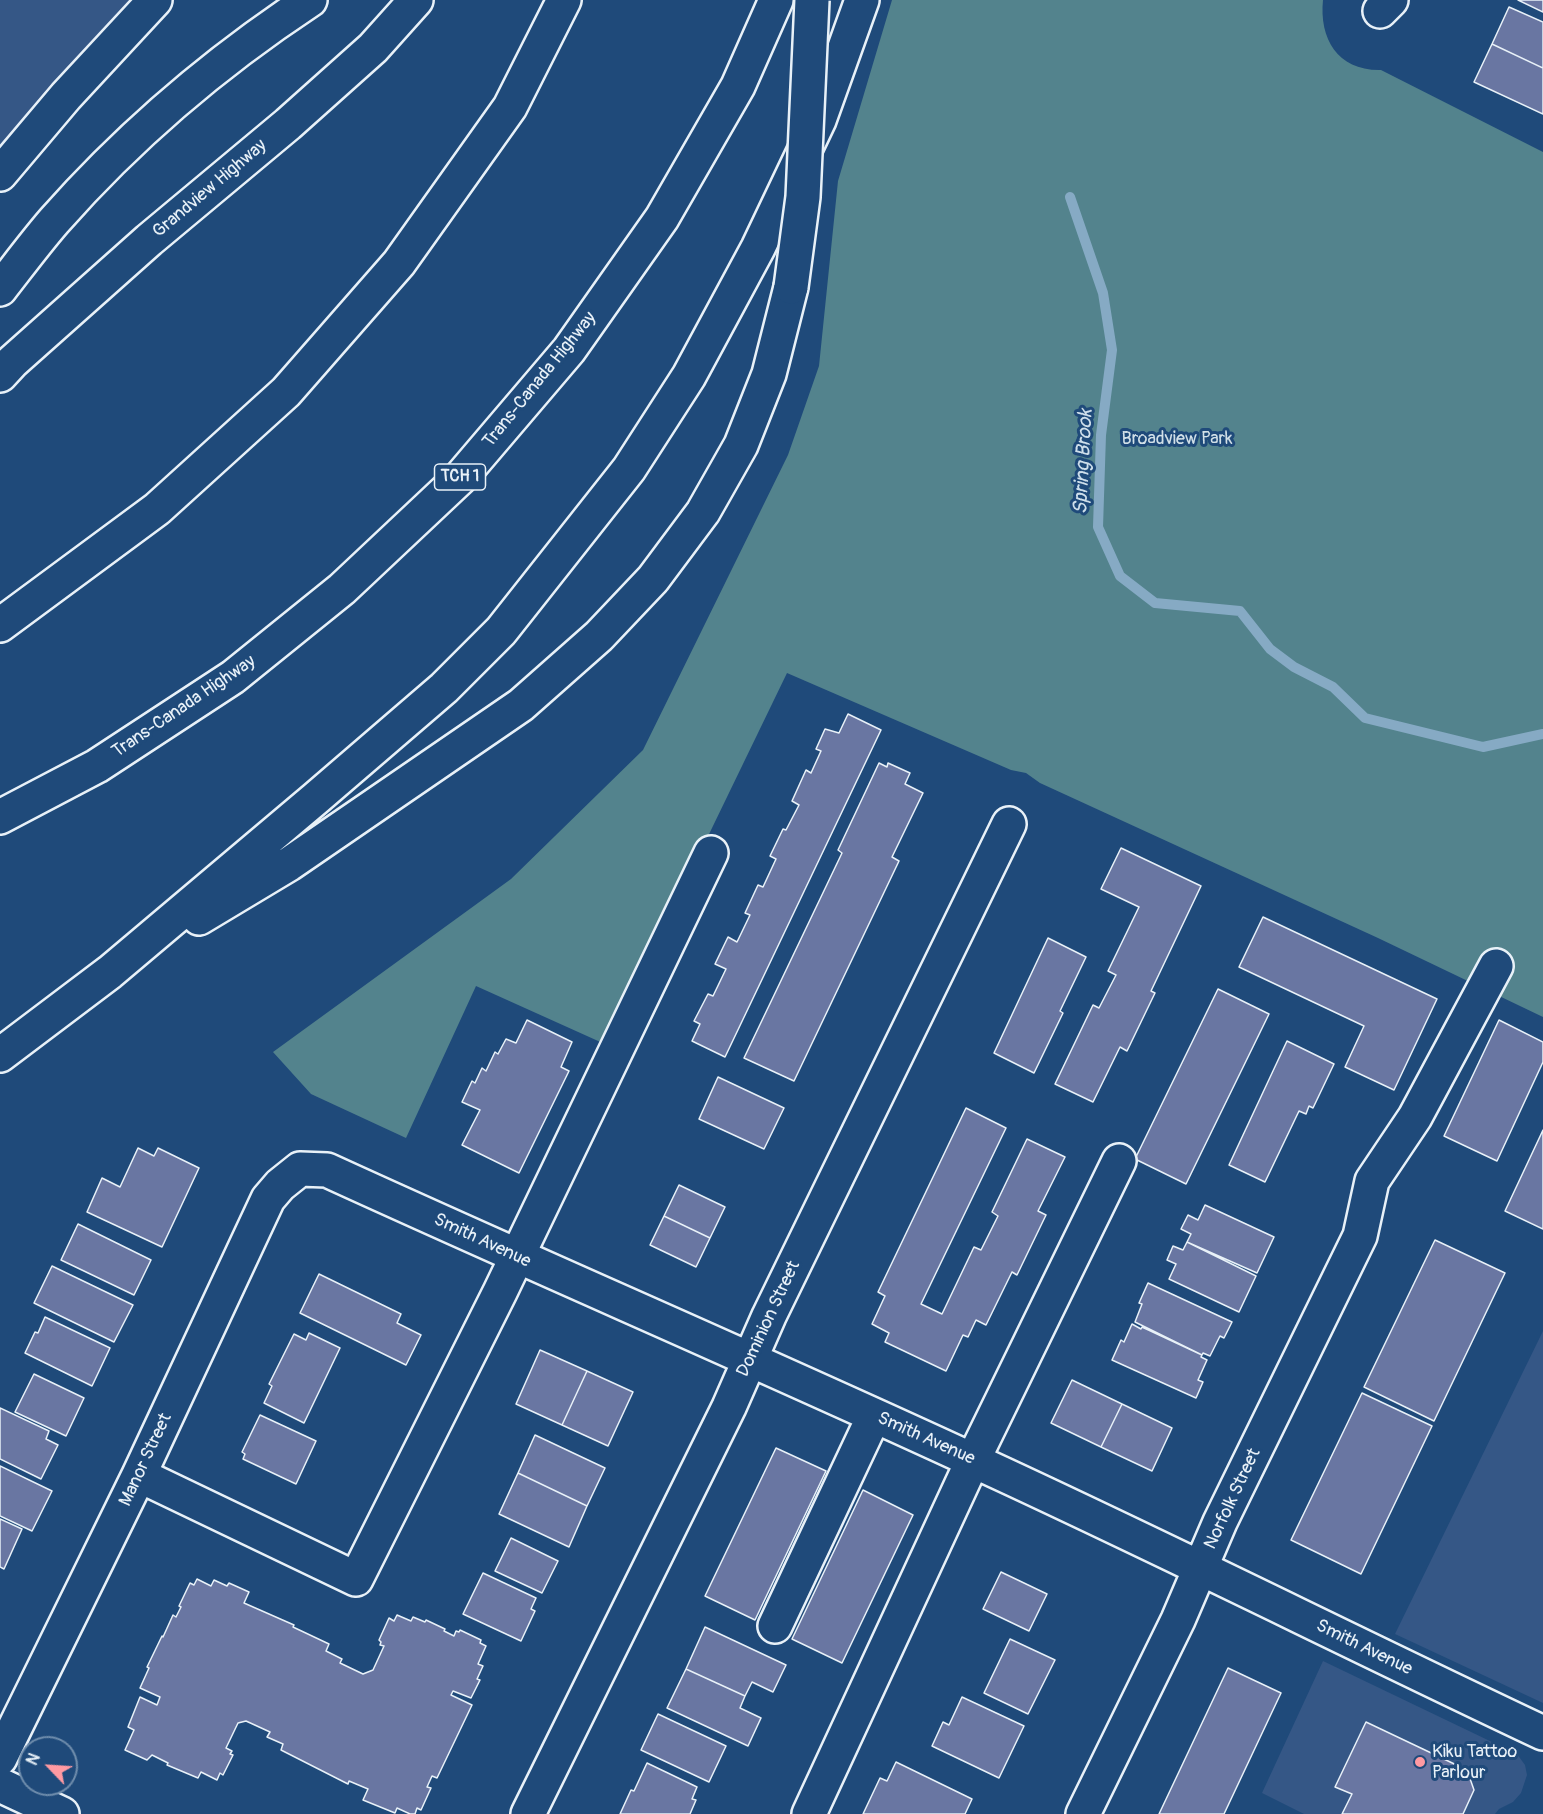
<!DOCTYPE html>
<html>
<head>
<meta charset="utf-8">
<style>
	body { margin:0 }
	#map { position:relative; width:1543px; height:1814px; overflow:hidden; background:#1f4a7a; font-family:Pangolin,sans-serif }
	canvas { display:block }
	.north { position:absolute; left:18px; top:1736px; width:60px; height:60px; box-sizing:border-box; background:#1f4a7a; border:2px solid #6f8dac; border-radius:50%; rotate:295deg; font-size:16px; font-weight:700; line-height:24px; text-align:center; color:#e8f1f8 }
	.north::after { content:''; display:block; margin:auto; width:21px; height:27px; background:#ff9aa2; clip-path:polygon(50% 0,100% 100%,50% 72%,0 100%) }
</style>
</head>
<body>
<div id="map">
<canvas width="1543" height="1814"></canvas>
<div class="north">N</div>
</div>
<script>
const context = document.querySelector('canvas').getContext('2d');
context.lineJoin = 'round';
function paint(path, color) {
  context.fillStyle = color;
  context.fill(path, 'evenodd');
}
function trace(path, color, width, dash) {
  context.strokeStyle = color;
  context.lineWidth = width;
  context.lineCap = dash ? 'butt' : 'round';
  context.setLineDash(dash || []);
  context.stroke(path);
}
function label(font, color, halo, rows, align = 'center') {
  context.font = font + ' Pangolin,sans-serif';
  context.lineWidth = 6;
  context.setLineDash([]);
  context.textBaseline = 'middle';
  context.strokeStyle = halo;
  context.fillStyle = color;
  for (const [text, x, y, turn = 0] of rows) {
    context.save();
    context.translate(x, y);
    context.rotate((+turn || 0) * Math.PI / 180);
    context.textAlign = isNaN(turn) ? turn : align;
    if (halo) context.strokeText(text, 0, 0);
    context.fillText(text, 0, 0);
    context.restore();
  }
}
const built = new Path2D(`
	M0,0H133L0,151Z
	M1543,1331V1703L1395,1634Z
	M1323,1661L1517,1754L1525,1765L1527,1775L1521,1793L1513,1802L1499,1809L1495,1814H1304L1262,1793Z`);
const green = new Path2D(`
	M892,0H1323C1319,39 1338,71 1381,70L1543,152V1017L1378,938L1040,783L1026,773L1011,770L787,673L607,1045L476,986L406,1138L311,1094L273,1052L511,879L643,750L788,455L819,366L838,181Z`);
const stream = new Path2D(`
	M1070,197L1103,293L1112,350L1101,435L1098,527L1120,576L1155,603L1240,611L1270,649L1294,667L1333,687L1365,718L1483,747L1543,734`);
const building = new Path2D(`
	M1518,0H1543V12Z
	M1509,7L1543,22V68L1492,44Z
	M1492,44L1543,68V114L1474,82Z
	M848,714L881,730L725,1057L692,1041L700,1024L694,1021L708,994L713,996L726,969L715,964L728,937L737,942L750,915L745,913L758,885L763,887L776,859L770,856L783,829L786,830L799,805L792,801L806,770L811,773L821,751L816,749L825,729L839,733Z
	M879,763L887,767L888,763L910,773L905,784L923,793L892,857L899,861L794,1081L744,1058L842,853L838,850Z
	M1121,848L1201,886L1151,991L1155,993L1127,1051L1120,1047L1093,1102L1055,1084L1093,1005L1099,1008L1116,975L1108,971L1139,907L1101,889Z
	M1263,917L1437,999L1394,1090L1345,1067L1364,1026L1239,967Z
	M1048,938L1086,957L1060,1011L1063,1013L1034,1073L994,1053Z
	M1218,989L1269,1014L1186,1184L1135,1159Z
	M527,1020L572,1042L561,1067L569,1071L519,1173L462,1145L480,1110L462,1102L472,1081L475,1083L482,1068L486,1071L495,1052L498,1054L506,1039L516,1043Z
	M1499,1020L1543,1042V1062L1497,1161L1444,1136Z
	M1287,1041L1334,1064L1313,1108L1309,1106L1306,1114L1299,1111L1265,1182L1229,1165Z
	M718,1077L784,1108L764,1149L699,1119Z
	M966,1108L1006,1128L921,1304L942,1314L974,1247L981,1250L998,1216L992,1212L1027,1139L1065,1157L1038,1211L1046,1215L1017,1275L1012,1272L986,1325L976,1320L968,1337L963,1335L946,1371L885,1342L889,1333L872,1324L885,1296L878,1292Z
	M1543,1130V1229L1505,1211Z
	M138,1148L154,1156L158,1148L199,1168L162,1247L87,1212L102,1178L120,1187Z
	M679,1185L725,1207L710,1238L664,1216Z
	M1205,1205L1274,1237L1257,1273L1187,1242L1191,1234L1181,1229L1188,1215L1198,1220Z
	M664,1216L710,1238L696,1267L650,1245Z
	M78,1224L151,1260L134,1295L61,1260Z
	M1435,1240L1505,1273L1434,1421L1364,1387Z
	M1187,1242L1256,1276L1239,1312L1169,1279L1176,1264L1167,1260L1173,1246L1183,1250Z
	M52,1266L133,1305L114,1342L34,1303Z
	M319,1274L401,1314L397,1323L421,1335L406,1365L300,1313Z
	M1148,1283L1232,1322L1224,1338L1220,1336L1210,1356L1203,1353L1202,1355L1135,1322L1142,1304L1139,1303Z
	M45,1317L110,1348L92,1386L25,1353L35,1332L38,1333Z
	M1132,1324L1141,1329L1142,1327L1202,1355L1201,1357L1207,1360L1198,1380L1203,1382L1196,1398L1112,1360L1121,1340L1124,1342Z
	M309,1333L340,1348L304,1423L264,1403L272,1386L269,1384L294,1334L306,1340Z
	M540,1350L587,1371L562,1425L516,1404Z
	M587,1371L633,1392L608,1446L562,1425Z
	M34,1374L84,1398L66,1436L15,1412Z
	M1072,1380L1122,1404L1101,1447L1051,1423Z
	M1362,1393L1432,1426L1361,1574L1291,1540Z
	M1122,1404L1172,1428L1152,1471L1101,1447Z
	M0,1408L49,1431L46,1439L58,1445L41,1479L0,1459Z
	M260,1415L316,1441L296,1484L243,1459L245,1454L242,1452Z
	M535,1435L605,1468L587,1506L518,1473Z
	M776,1448L826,1471L755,1620L705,1596Z
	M0,1466L52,1491L32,1531L0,1516Z
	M518,1473L587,1506L569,1547L499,1514Z
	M863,1490L913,1515L842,1663L792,1639Z
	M0,1519L22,1529L4,1569L0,1567Z
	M511,1538L558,1561L542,1593L495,1571Z
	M1001,1572L1047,1594L1029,1631L983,1609Z
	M483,1573L536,1598L531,1609L535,1611L521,1641L463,1614Z
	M197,1579L211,1586L214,1580L227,1586L229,1583L249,1592L244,1603L294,1625L293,1627L329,1644L326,1651L342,1659L340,1663L363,1674L373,1670L384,1646L380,1645L381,1642L379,1640L389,1618L394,1621L397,1615L411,1621L413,1617L425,1622L426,1620L445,1629L444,1631L454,1636L456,1631L459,1632L460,1630L481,1640L480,1643L486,1646L478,1664L483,1666L477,1679L480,1680L471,1698L453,1691L451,1695L472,1705L437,1778L432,1776L427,1787L431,1788L421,1810L417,1808L415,1814H410L397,1808L395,1813L363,1800L368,1789L349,1781L348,1784L281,1750L283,1744L267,1737L270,1732L246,1721L238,1723L226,1748L232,1751L230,1754L233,1755L223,1775L220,1773L217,1780L201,1772L198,1778L167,1765L168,1763L152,1755L147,1760L125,1750L134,1730L128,1727L140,1697L157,1705L160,1697L140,1688L149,1668L147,1667L162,1636L163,1637L173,1615L176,1617L181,1607L179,1606L190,1583L194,1585Z
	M705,1627L786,1665L773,1692L752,1682L745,1696L686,1669Z
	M1010,1639L1055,1660L1028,1714L984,1693Z
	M1228,1668L1281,1693L1224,1814H1159Z
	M686,1669L745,1696L740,1708L761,1718L748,1746L667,1708Z
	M962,1697L1024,1726L999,1778L932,1746L943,1722L949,1725Z
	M658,1714L726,1746L709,1782L641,1750Z
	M1366,1722L1467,1770L1474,1790L1463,1814H1342L1352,1794L1335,1787Z
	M896,1762L972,1799L965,1814H863L880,1778L887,1781Z
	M647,1763L697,1787L692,1799L696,1800L690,1814H620L631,1790L634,1791Z`);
const minor = new Path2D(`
	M1380,11L1391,0
	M139,1475L356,1579L500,1292L711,853
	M775,1626L874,1416
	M0,1758L139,1475L268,1199L280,1185L300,1169L327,1170C541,1268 758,1361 972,1460C1164,1548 1352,1643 1543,1733
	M0,1785L62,1814
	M528,1814L729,1407L769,1316L1009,824
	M809,1814L973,1460L1119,1161
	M1083,1814L1178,1620L1220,1522L1360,1236L1372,1181L1415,1117L1496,966`);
const major = new Path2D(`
	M0,174L66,96L155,0
	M0,375L12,362L149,240L288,124L373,48L416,0`);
const highway = new Path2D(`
	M0,289C18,266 35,243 54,221C129,136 216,62 310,0
	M0,625L157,509L286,392L399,263L510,107L564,0
	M0,817L97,766L233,677L342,589L460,478L569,350L662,218L738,86L776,0
	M199,918L289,864L521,705L599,636L653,579L703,512L741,445L769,374L791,287
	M0,1055L110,972L315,799L444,688L501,631L629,469L689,376L758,248L819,120L862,0`);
const highwayBridge = new Path2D(`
	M791,287L803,197L812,0`);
const markers = [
	[1420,1762,6,"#ff9aa2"]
];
const shields = [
	[460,477,51]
];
const shieldNames = [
	["TCH 1",460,477]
];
const streetNames = [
	["Grandview Highway",210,189,-40],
	["Trans-Canada Highway",540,380,-51],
	["Trans-Canada Highway",184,707,-34],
	["Smith Avenue",482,1241,25],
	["Dominion Street",769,1319,-65],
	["Smith Avenue",926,1439,24],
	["Manor Street",146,1460,-65],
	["Norfolk Street",1233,1499,-65],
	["Smith Avenue",1364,1648,26]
];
const parkNames = [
	["Broadview Park",1177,439]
];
const poiNames = [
	["Kiku Tattoo",1432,1752],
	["Parlour",1432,1773]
];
const waterNames = [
	["Spring Brook",1084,462,-87]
];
paint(built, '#355786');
paint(green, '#53838d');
trace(stream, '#86aac4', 10);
paint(building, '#6976a2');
trace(building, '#e8f1f8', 1.5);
trace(minor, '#e8f1f8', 38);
trace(major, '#e8f1f8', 38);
trace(highway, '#e8f1f8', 38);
trace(minor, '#1f4a7a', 33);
trace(major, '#1f4a7a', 33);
trace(highway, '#1f4a7a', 33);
trace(highwayBridge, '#e8f1f8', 38, []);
trace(highwayBridge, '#1f4a7a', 33);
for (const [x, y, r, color] of markers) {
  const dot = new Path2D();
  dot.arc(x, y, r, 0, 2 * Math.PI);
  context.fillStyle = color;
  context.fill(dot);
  trace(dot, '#1f4a7a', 2);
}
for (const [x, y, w] of shields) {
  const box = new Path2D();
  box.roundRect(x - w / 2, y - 13, w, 26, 4.5);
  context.fillStyle = '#1f4a7a';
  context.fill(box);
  trace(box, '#e8f1f8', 1.5);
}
label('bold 16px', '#e8f1f8', null, shieldNames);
label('18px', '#e8f1f8', '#1f4a7a', streetNames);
label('18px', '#d2e0e8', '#1f4a7a', parkNames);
label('18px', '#e8f1f8', '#1f4a7a', poiNames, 'left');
label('italic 20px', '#cfdfeb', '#1f4a7a', waterNames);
</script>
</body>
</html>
